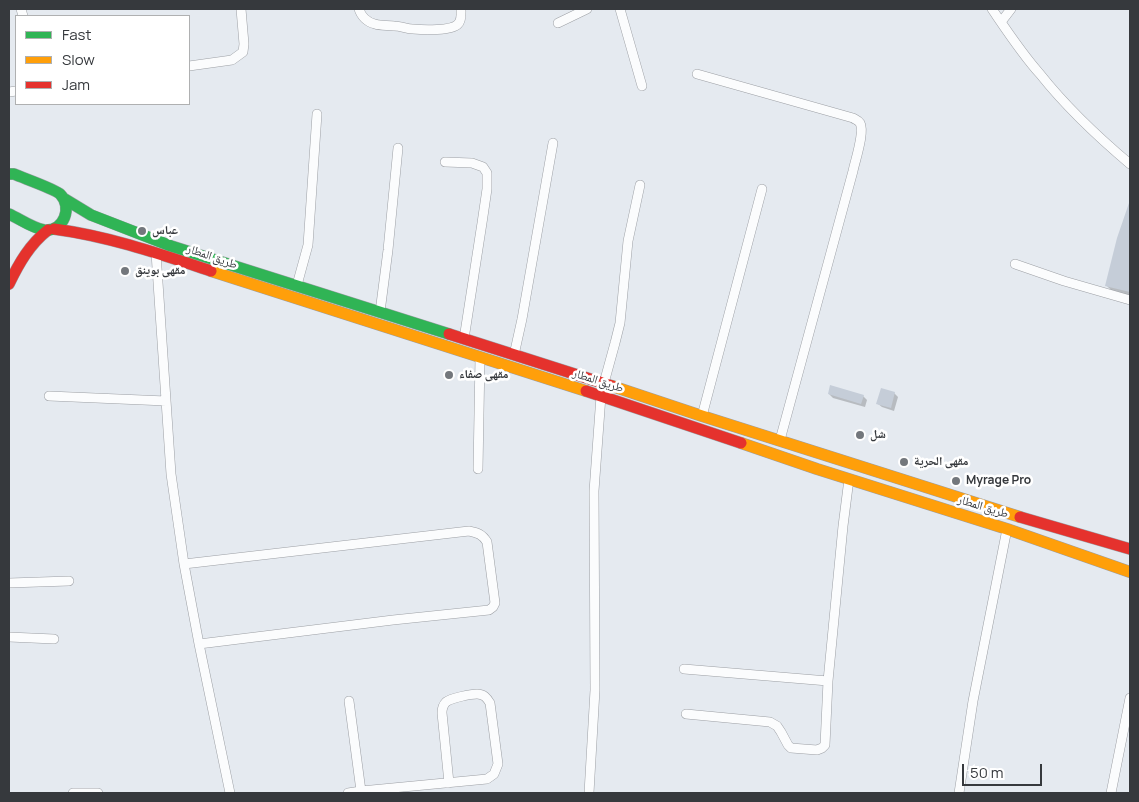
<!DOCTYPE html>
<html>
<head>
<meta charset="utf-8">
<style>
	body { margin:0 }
	#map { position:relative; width:1139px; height:802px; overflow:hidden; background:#e5eaf0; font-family:Manrope,sans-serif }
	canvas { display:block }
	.frame { position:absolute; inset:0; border:10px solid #36393d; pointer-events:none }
	.legend { position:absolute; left:15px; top:15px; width:175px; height:90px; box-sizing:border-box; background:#fff; border:1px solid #afb0b1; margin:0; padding:6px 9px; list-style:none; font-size:15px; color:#36393d }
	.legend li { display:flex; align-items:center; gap:10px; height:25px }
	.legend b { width:25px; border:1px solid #afb0b1 }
	.scale { position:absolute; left:962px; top:764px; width:80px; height:22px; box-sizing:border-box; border:2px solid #36393d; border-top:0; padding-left:6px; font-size:15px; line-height:18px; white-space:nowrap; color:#36393d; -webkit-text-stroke:4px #fff; paint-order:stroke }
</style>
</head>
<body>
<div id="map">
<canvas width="1139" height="802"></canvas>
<div class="frame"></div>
<ul class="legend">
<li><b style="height:6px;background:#30b455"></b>Fast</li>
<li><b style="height:6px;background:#ff9f0a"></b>Slow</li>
<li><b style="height:6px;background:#e5322d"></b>Jam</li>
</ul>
<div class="scale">50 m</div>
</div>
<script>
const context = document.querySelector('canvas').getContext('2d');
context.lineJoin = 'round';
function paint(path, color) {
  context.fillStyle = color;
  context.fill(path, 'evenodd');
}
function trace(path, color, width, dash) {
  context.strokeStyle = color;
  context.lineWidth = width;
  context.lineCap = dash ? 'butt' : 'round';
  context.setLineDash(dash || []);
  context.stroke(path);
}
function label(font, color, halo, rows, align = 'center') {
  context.font = font + ' Manrope,"Noto Naskh Arabic",sans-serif';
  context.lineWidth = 5;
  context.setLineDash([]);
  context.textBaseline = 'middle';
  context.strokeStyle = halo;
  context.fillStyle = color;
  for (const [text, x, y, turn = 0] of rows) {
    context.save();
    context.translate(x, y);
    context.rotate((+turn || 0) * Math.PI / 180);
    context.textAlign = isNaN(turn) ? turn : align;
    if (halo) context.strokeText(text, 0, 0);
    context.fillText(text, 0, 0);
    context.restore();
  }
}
const shadow = new Path2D(`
	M1127,214H1130V298L1115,294L1106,285Z
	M894,393L898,397L894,411L882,407L878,404Z
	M829,394L863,396L867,400L865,407L833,398Z`);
const building = new Path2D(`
	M1129,203H1130V292L1105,286L1117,238Z
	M830,385L864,395L861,404L828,394Z
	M881,388L895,392L891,408L876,404Z`);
const street = new Path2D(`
	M21,9L23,16
	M359,9C361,16 367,22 375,24C381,26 388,25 394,26C401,26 407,29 413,29C423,30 452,31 458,24C462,20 461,14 461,9
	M620,9L642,86
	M992,9C1007,31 1022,54 1040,74C1067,108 1098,137 1130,164
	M1001,22L1011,9
	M558,23L587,9
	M189,66L232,60L243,52L244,44L241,9
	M697,74L853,118C856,120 858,120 860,123C865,132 855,161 853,171L780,440
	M9,92L16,91
	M445,162L472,163L483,167L487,173V189L482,223L464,339
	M156,253L171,474L184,564L199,644L230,793
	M1015,264L1064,281L1130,300
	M297,285L308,245L317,114
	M380,312L388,250L398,148
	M514,355L522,319L553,143
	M604,383L615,343L620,323L628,241L640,185
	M49,396L166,401
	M702,416L762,189
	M478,469L480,358
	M184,564L469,531C478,533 482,534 487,542L495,603L493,607L489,610L393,620L199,644
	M9,583L69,581
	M9,637L54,639
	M684,669L828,681
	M349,701L361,791
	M686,714L770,722L777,726L781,732L788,745L791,748L817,750L822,748L825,745L828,681L843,526L849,479
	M73,793H98
	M348,793L361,791L487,779L494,774L498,764L490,703C487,698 484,694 477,694C471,694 451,698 446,702C443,705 442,709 442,713L449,783
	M589,793L595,690L594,491L601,396
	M959,793L973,701L1007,529
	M1111,793L1130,698`);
const fast = new Path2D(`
	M9,174H14C23,178 55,189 60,194C73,207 64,232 44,230C32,228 20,219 9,214
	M63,198L91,215L171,246L449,334`);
const slow = new Path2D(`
	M211,271L586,391
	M612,386L702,416L1020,517
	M741,443L817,469L1007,529L1130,572`);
const jam = new Path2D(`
	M54,229C108,236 160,254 211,271
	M9,284C19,263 30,244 48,230
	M449,334L612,386
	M586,391L741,443
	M1020,517L1130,549`);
const markers = [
	[142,231,5,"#73777c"],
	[125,271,5,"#73777c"],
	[449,375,5,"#73777c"],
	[860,435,5,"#73777c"],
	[904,462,5,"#73777c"],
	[956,481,5,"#73777c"]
];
const poiNames = [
	["عباس",152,231],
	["مقهى بوينق",135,271],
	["مقهى صفاء",459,375],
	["شل",870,435],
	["مقهى الحرية",914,462],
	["Myrage Pro",966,481]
];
const streetNames = [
	["طريق المطار",212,257,19],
	["طريق المطار",598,381,18],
	["طريق المطار",983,507,17]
];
paint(shadow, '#0003');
paint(building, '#c5cdd8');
trace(street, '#9c9fa4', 10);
trace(fast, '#9c9fa4', 12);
trace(slow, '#9c9fa4', 12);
trace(jam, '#9c9fa4', 12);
trace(street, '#fbfcfd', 9);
trace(fast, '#30b455', 11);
trace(slow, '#ff9f0a', 11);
trace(jam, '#e5322d', 11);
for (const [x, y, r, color] of markers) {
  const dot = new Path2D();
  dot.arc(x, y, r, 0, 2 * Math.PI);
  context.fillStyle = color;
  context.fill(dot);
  trace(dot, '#fff', 2);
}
label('bold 12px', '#36393d', '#fff', poiNames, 'left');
label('12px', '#36393d', '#fff', streetNames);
</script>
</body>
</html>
